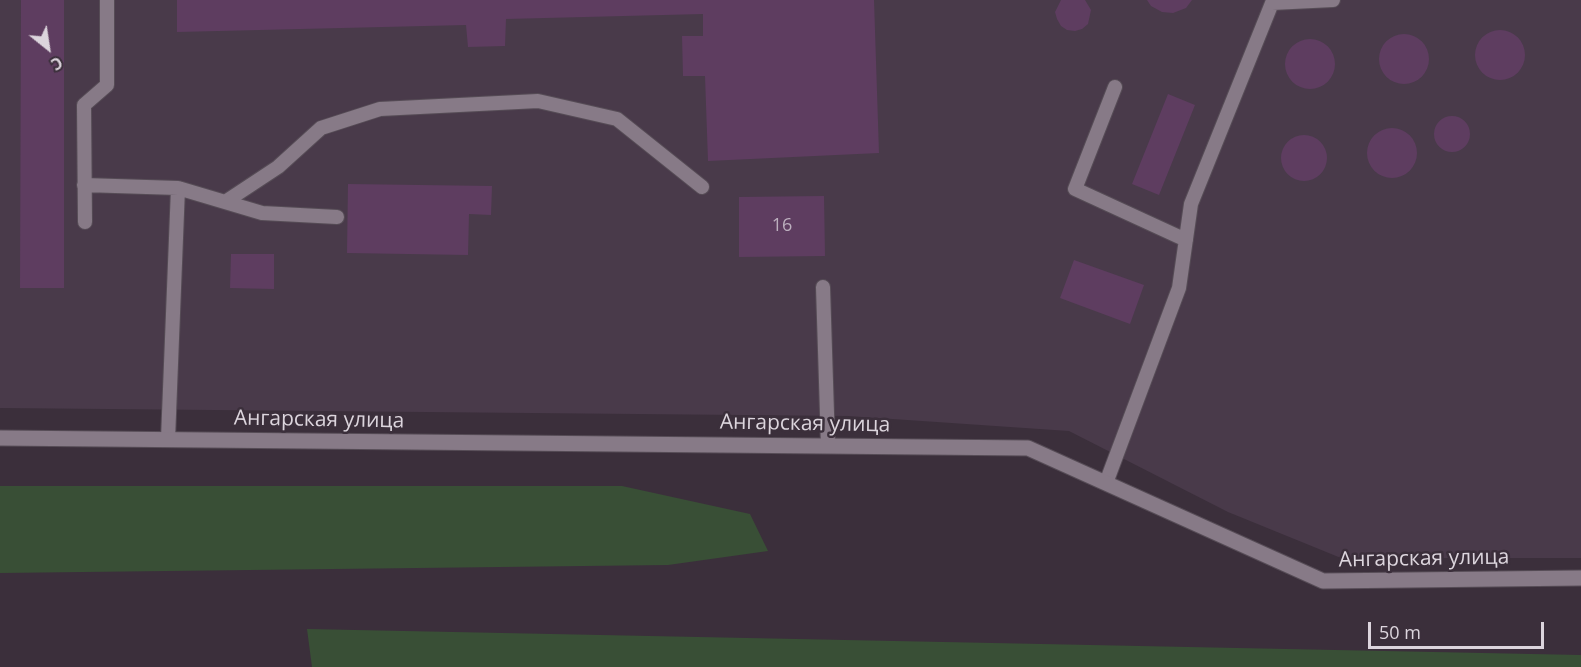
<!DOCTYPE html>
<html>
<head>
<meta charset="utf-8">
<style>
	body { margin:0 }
	#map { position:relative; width:1581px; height:667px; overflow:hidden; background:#3b2f3b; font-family:"Open Sans",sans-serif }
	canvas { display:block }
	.north { position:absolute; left:18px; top:18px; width:60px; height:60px; -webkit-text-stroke:4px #3b2f3b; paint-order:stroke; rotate:150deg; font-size:16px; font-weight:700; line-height:24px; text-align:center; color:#dcd5dd }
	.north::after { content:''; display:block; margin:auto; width:21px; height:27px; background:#dcd5dd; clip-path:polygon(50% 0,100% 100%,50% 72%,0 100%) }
	.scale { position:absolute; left:1368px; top:622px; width:176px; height:27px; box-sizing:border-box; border:3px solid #dcd5dd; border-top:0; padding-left:8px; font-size:18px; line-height:21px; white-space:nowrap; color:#dcd5dd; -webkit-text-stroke:4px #3b2f3b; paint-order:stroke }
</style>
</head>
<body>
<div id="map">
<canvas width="1581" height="667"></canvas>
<div class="north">С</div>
<div class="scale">50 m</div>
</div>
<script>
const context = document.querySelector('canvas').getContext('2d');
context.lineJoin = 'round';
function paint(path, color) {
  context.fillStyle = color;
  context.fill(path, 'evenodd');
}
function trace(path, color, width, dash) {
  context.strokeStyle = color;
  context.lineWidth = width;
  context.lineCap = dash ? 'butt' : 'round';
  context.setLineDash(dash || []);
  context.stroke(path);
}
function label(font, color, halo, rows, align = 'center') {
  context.font = font + ' "Open Sans",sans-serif';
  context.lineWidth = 5;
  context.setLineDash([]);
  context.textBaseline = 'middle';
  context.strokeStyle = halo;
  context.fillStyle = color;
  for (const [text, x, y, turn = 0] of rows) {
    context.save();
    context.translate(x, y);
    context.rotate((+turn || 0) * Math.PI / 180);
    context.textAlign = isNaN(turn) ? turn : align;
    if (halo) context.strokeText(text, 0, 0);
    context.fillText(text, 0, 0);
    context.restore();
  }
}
const built = new Path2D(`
	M0,0H1581V558H1341L1228,512L1069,431L848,416L0,408Z`);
const green = new Path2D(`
	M0,486H622L750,514L768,551L668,565L0,573Z
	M307,629L1581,655V667H312Z`);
const building = new Path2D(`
	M21,0H64V288H20Z
	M177,0H874L879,153L708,161L705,76H683L682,36H703V14L506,19L505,46L468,47L466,25L177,32Z
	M1061,0H1085L1091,10L1088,24L1082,29L1075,31L1067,30L1061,26L1057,19L1055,12Z
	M1147,0H1192L1186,8L1173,13L1162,12L1151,6Z
	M1475 55a25 25 0 1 1 50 0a25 25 0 1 1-50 0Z
	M1379 59a25 25 0 1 1 50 0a25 25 0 1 1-50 0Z
	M1285 64a25 25 0 1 1 50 0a25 25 0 1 1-50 0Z
	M1168,94L1195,105L1159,195L1132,184Z
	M1434 134a18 18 0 1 1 36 0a18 18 0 1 1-36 0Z
	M1367 153a25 25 0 1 1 50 0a25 25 0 1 1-50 0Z
	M1281 158a23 23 0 1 1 46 0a23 23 0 1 1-46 0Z
	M348,184L492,186L491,215L469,214L468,255L347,253Z
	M824,196L825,256L739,257V197Z
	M231,254H274V289L230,288Z
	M1074,260L1144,285L1130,324L1060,298Z`);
const service = new Path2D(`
	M1115,87L1075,189L1186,240
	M84,185L178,188L168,439
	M178,188L262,213L337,217
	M225,202L278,167L321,128L380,109L538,101L617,119L702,187
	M85,222L84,105L107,85V0
	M823,287L828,445
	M1106,483L1179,288L1191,204L1272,3L1333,0`);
const minor = new Path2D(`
	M0,438L1028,448L1323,581L1581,578`);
const numberNames = [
	["16",782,226]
];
const streetNames = [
	["Ангарская улица",319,420,1],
	["Ангарская улица",805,424,1],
	["Ангарская улица",1424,559,-1]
];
paint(built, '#493a4a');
paint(green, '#394f36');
paint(building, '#5e3d60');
trace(service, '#564c56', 16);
trace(minor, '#564c56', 17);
trace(service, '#877a87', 14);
trace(minor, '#877a87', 15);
label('18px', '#bcafbe', null, numberNames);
label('21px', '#dcd5dd', '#3b2f3b', streetNames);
</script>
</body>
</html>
